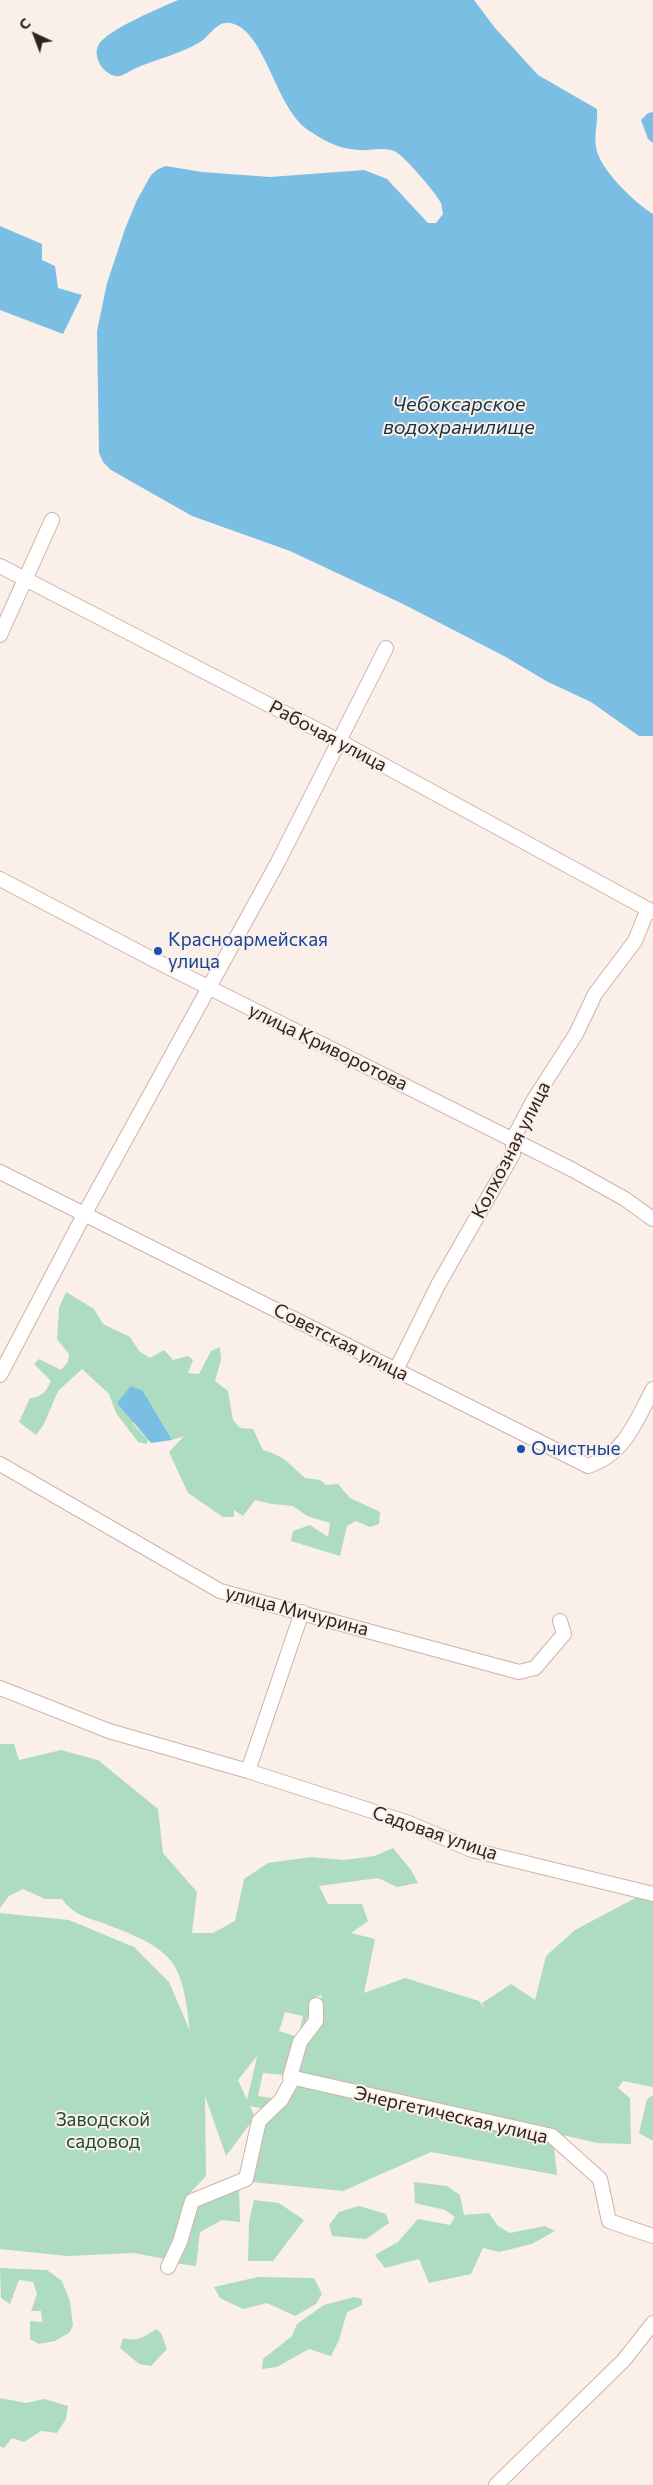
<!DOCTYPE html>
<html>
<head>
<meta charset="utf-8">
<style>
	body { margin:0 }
	#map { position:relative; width:653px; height:2485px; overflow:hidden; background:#fbefe9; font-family:Commissioner,sans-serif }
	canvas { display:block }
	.north { position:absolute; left:10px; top:10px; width:50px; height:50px; -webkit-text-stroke:4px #fbefe9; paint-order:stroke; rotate:317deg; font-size:14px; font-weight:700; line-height:20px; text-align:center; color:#2f241e }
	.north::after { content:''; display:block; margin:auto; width:18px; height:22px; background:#2f241e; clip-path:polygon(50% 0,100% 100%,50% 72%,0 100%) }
</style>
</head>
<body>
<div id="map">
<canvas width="653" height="2485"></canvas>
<div class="north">С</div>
</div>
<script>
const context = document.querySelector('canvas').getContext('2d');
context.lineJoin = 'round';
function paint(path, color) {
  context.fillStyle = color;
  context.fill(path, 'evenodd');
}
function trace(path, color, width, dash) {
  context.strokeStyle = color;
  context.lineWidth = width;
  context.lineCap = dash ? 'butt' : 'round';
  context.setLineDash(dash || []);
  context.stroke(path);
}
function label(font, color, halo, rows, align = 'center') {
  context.font = font + ' Commissioner,sans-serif';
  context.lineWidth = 4;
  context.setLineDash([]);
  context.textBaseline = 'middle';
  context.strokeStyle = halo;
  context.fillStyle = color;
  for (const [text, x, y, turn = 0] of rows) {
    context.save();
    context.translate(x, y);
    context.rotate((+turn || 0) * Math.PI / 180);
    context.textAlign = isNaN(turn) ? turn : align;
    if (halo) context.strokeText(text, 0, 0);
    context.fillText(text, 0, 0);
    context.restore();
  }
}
const green = new Path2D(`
	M66,1292L94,1309L103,1324L130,1337L139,1351L150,1358L164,1350L173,1360L188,1356L193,1360L188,1373L199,1374L211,1351L220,1347L221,1360L215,1381L228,1391L233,1420L240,1428L253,1429L263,1450C286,1457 288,1463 305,1478L320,1480L326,1485L338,1484L350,1498L380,1512L379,1524L370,1527L356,1521L347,1526L340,1556L291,1541L293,1531L310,1525L328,1537L330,1523L307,1516L293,1506L272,1504L255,1500L243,1516L234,1510V1517H223L188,1493L169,1452L184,1436L172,1440L143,1391L133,1424L148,1440L147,1444L138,1442L116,1413L109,1394L82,1369L58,1391L44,1424L36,1435L19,1422L30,1398C43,1397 46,1391 51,1381L34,1364L39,1359L61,1370L68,1362L69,1354L57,1339L59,1308Z
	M0,1744H14L19,1760L61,1750L98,1760L158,1809L163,1853L197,1892L192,1933H213L235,1921L244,1879L268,1863L311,1857L344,1860L375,1856L393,1848L411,1870L418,1883L397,1887L378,1878L319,1886L328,1904H362L368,1921L351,1933L375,1939L364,1993L405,1978L479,2001L485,2009L482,2003L511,1984L535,2000L546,1956L575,1930L641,1895L653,1900V2087L623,2081L618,2088L630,2098L631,2144L597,2143L295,2073L322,1995L312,1998V2006L285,2075L263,2073L258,2096L278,2099L266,2109L250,2106L255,2117L226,2156L205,2096L206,2176L190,2193L165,2259L134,2253L67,2256L0,2249V1913L69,1920L134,1947L169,1982L190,2031C187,2009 185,1979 171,1961C155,1941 123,1931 100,1922C84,1917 72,1913 62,1899H45L23,1889L9,1896L0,1908ZM285,2012L303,2016L298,2037L279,2031ZM256,2057H257L247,2100L238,2080Z
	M300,2083L553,2138L557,2175L431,2152L343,2191L252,2182L260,2127L278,2110Z
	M653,2095V2141L639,2133L647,2099Z
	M414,2182L447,2186L460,2195L464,2215L489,2213L498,2226L510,2233L545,2226L555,2231L532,2244L499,2252L483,2248L471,2274L429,2283L419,2259L385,2268L375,2255L398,2242L418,2219L450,2225L455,2217L445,2210L415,2203Z
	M239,2187L240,2222L222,2220L200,2232L196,2266L174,2263L195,2205Z
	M254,2200L279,2203L304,2220L273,2261H248L249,2222Z
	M359,2206L386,2214L389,2223L366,2239L332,2236L329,2225L339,2212Z
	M0,2268L47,2270L62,2281L70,2301L73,2326L69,2333L55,2341L39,2344L30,2339V2321L42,2322L41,2311H31L37,2294L33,2282L19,2280L10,2304L1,2298Z
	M258,2277L314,2278L322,2294L316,2304L295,2316L267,2303L243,2309L220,2298L214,2287Z
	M354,2297L362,2299V2305L347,2312L339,2340L331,2356L309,2349L277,2367L262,2369L263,2359L292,2336L297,2324L324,2305Z
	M156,2329L161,2333L167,2349L151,2366L139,2364L120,2348L123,2338C137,2342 144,2337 156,2329Z
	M0,2398L26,2403L44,2399L68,2406L66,2419L57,2433L41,2431L24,2442L12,2438L4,2448L0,2446Z`);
const water = new Path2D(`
	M178,0H474L495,28L538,75L597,109C598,122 594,134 596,147C599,169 635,203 653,214V736H639L591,702L548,682L504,656L403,604L290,551L192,516L111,470L103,462L99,453L97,331L107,283L125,229L137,200L151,175L158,169L166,166L202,172L270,177L364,170L387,179L428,223H436L443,214C442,211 442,206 441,203C437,194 404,156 396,152C385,146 371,151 359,150C338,149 325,141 308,130C276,108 266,35 234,24C217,18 211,36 200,42C179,55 155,59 134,69C130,71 124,75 120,76C105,78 91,57 99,44C109,29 160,8 178,0Z
	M653,112V143L648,139L641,120L648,113Z
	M0,226L42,244V260L55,266L58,288L82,295L63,334L0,310Z
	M131,1386L143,1391L172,1440L151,1443L117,1403Z`);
const minor = new Path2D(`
	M0,566L339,741L653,912
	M0,635L52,520
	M0,879L154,960L573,1170L625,1199L653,1219
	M0,1172L588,1466C625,1454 636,1421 653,1389
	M396,1370L438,1285L513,1154V1139L533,1101L576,1034L595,994L635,941L648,909
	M0,1375L85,1213L278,862L386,648
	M0,1464L220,1591L519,1672L535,1668L564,1634L560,1621
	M0,1688L109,1731L248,1771L409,1823L472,1850L653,1894
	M248,1771L302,1612
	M290,2077L552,2136L600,2179L609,2221L653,2236
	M168,2267L180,2242L192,2201L246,2179L259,2121L281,2100L291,2082L290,2077L300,2042L316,2021V2005
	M496,2485L624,2360L653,2323`);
const markers = [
	[158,951,5,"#1a4fb4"],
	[521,1449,5,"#1a4fb4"]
];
const streetNames = [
	["Рабочая улица",328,736,28],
	["улица Криворотова",328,1047,26],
	["Колхозная улица",511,1150,-63],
	["Советская улица",341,1342,27],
	["улица Мичурина",297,1611,15],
	["Садовая улица",435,1833,19],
	["Энергетическая улица",451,2115,13]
];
const transitNames = [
	["Красноармейская",168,940],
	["улица",168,962],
	["Очистные",531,1449]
];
const parkNames = [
	["Заводской",103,2120],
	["садовод",103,2142]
];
const waterNames = [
	["Чебоксарское",459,404],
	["водохранилище",459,427]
];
paint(green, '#addcc0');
paint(water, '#7bbee4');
trace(minor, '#d0b2a5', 16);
trace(minor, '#fff', 14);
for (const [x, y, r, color] of markers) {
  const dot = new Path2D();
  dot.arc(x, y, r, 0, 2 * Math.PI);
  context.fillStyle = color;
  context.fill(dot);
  trace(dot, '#fbefe9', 2);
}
label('19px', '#2f241e', '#fbefe9', streetNames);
label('19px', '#164399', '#fbefe9', transitNames, 'left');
label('19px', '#1b4e35', '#fbefe9', parkNames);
label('italic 20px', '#143343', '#fbefe9', waterNames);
</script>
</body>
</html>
